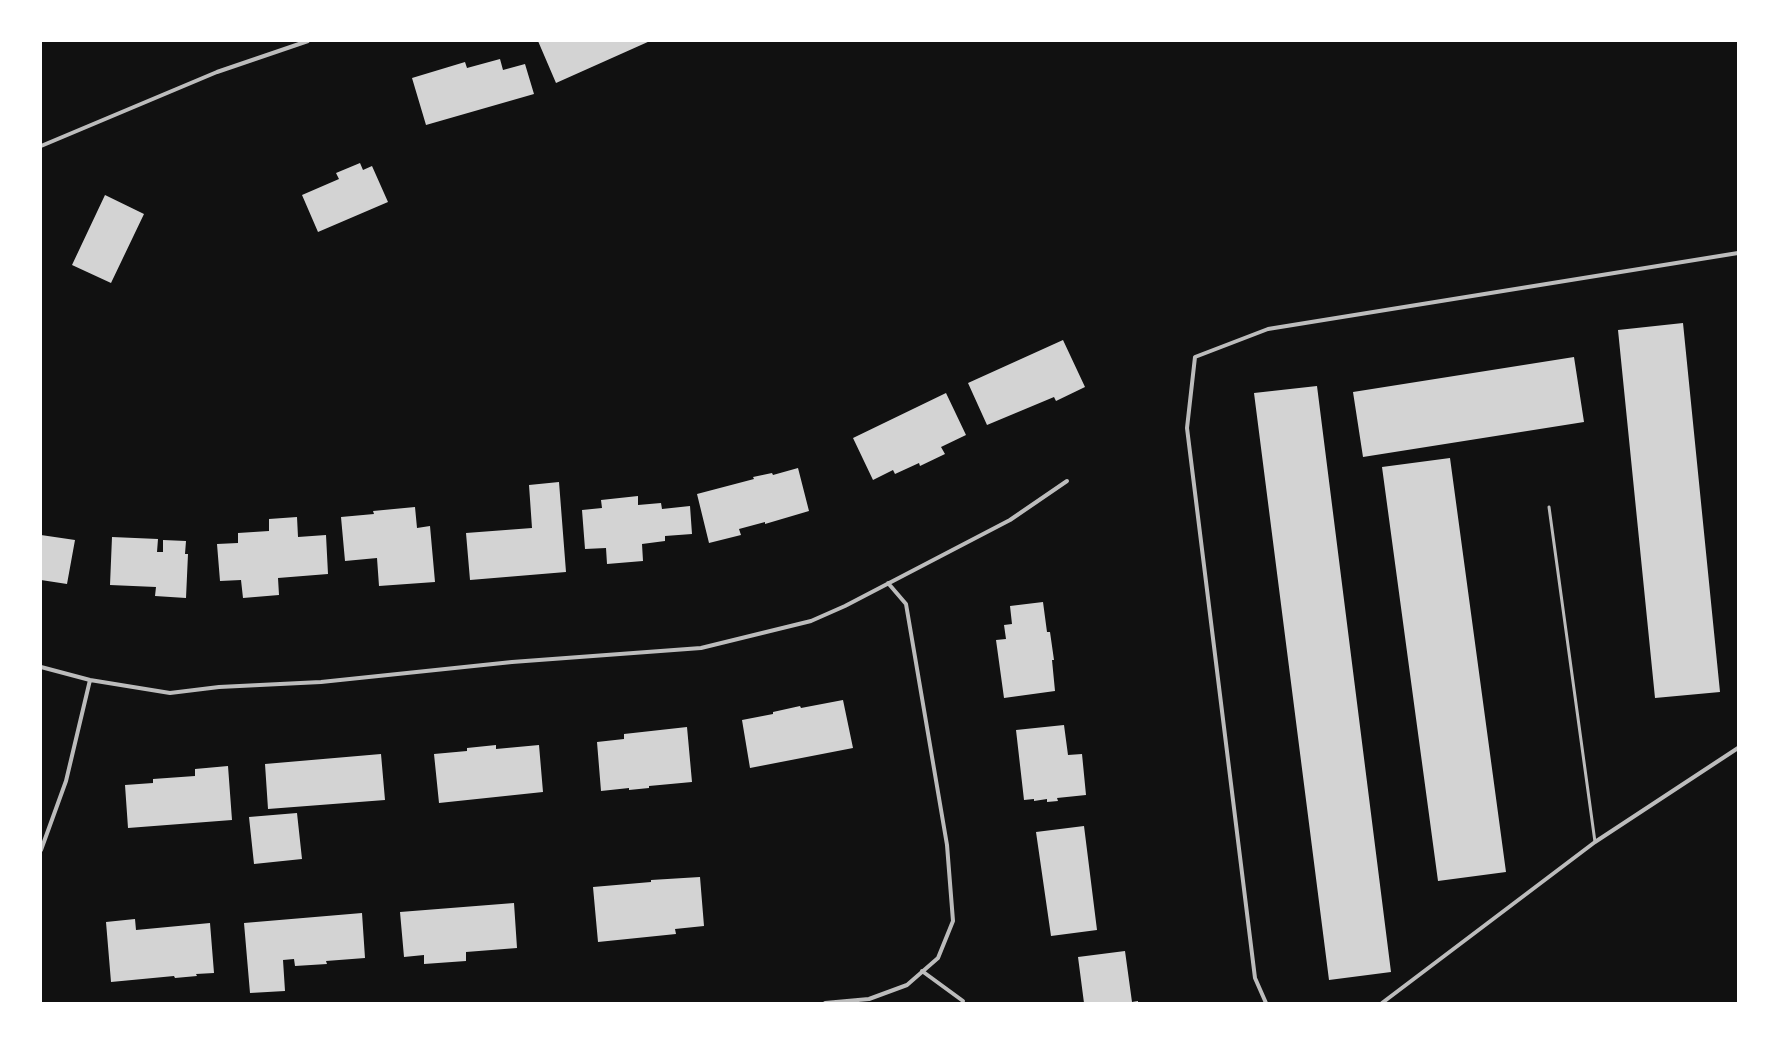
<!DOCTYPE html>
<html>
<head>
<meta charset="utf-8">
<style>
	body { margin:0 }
	#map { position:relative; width:1779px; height:1044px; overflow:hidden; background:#111; font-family:"Playfair Display",serif }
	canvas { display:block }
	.frame { position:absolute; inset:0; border:42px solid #fff; pointer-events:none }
</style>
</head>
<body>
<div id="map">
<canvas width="1779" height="1044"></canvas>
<div class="frame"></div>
</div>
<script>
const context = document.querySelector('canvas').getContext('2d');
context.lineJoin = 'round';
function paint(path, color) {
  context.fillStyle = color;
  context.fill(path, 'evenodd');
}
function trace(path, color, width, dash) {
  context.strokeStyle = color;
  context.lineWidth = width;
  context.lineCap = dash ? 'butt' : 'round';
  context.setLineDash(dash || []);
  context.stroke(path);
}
const building = new Path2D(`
	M538,41H650L556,83Z
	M500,59L503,70L525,64L534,94L426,125L412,78L465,62L467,68Z
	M360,163L363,170L372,166L388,202L318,232L302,195L339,179L336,173Z
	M105,195L144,214L111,283L72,265Z
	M1683,323L1720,692L1655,698L1618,330Z
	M1063,340L1085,387L1056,401L1054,397L987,425L968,383Z
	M1574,357L1584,422L1363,457L1353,392Z
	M1317,386L1391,972L1329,980L1254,393Z
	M946,393L966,435L941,447L945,454L920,466L919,463L895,474L893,470L873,480L853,438Z
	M1450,458L1506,872L1438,881L1382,467Z
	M798,468L809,511L765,524V522L739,529L741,535L709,543L697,494L754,479L753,477L772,473L773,475Z
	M559,482L566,572L470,580L466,533L532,528L529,485Z
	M638,496V505L661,503L662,509L690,506L692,534L665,536V541L642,544L643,561L607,564L606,548L585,549L582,510L602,508L601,500Z
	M415,507L417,528L430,526L435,582L379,586L377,558L345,561L341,517L374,514L373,511Z
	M297,517L298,537L326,535L328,574L278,578L279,595L243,598L241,580L220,581L217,544L238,543V533L269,531V519Z
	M41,535L75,540L67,584L41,580Z
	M112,537L158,539L157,552H163V540L186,541L185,554H188L186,598L155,596L156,587L110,585Z
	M1043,602L1047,632H1050L1054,660H1052L1055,691L1004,698L996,640L1006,639L1004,625L1012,624L1010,606Z
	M843,700L853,748L750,768L742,720L773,714V712L800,706L801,708Z
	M1064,725L1068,755L1082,754L1086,795L1057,798L1058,801L1047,802V799L1034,801V799L1024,800L1016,730Z
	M687,727L692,782L649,786V788L629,790V788L601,791L597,742L624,739V734Z
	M496,745V749L539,745L543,792L439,803L434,754L467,751V748Z
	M381,754L385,800L268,809L265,764Z
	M228,766L232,820L128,828L125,785L153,783V779L195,776V769Z
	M297,813L302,859L254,864L249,817Z
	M1084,826L1097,930L1051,936L1036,832Z
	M700,877L704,926L675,929L676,934L598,942L593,887L651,882V880Z
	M514,903L517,948L466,952V961L424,964V955L404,957L400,912Z
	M362,913L365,958L326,961L327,964L295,966L294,959L283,960L285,991L250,993L244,923Z
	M135,919L136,930L210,923L214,973L196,974L197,976L175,978L174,976L111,982L106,922Z
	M1125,951L1132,1002L1138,1001V1003H1084L1078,957Z`);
const service = new Path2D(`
	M1549,507L1595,842`);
const minor = new Path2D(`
	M41,146L217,72L308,41
	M41,667L90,680L170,693L219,687L321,682L512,662L701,648L811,621L845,606L1010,520L1067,481
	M41,850L66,781L90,680
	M922,971L963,1001
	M825,1003L869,999L907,985L938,958L953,921L947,845L906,604L888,583
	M1266,1003L1255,978L1187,428L1195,357L1268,329L1738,253
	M1382,1003L1595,842L1738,748`);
paint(building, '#d3d3d3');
trace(service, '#bcbcbc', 3);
trace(minor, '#bcbcbc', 4);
</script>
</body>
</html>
